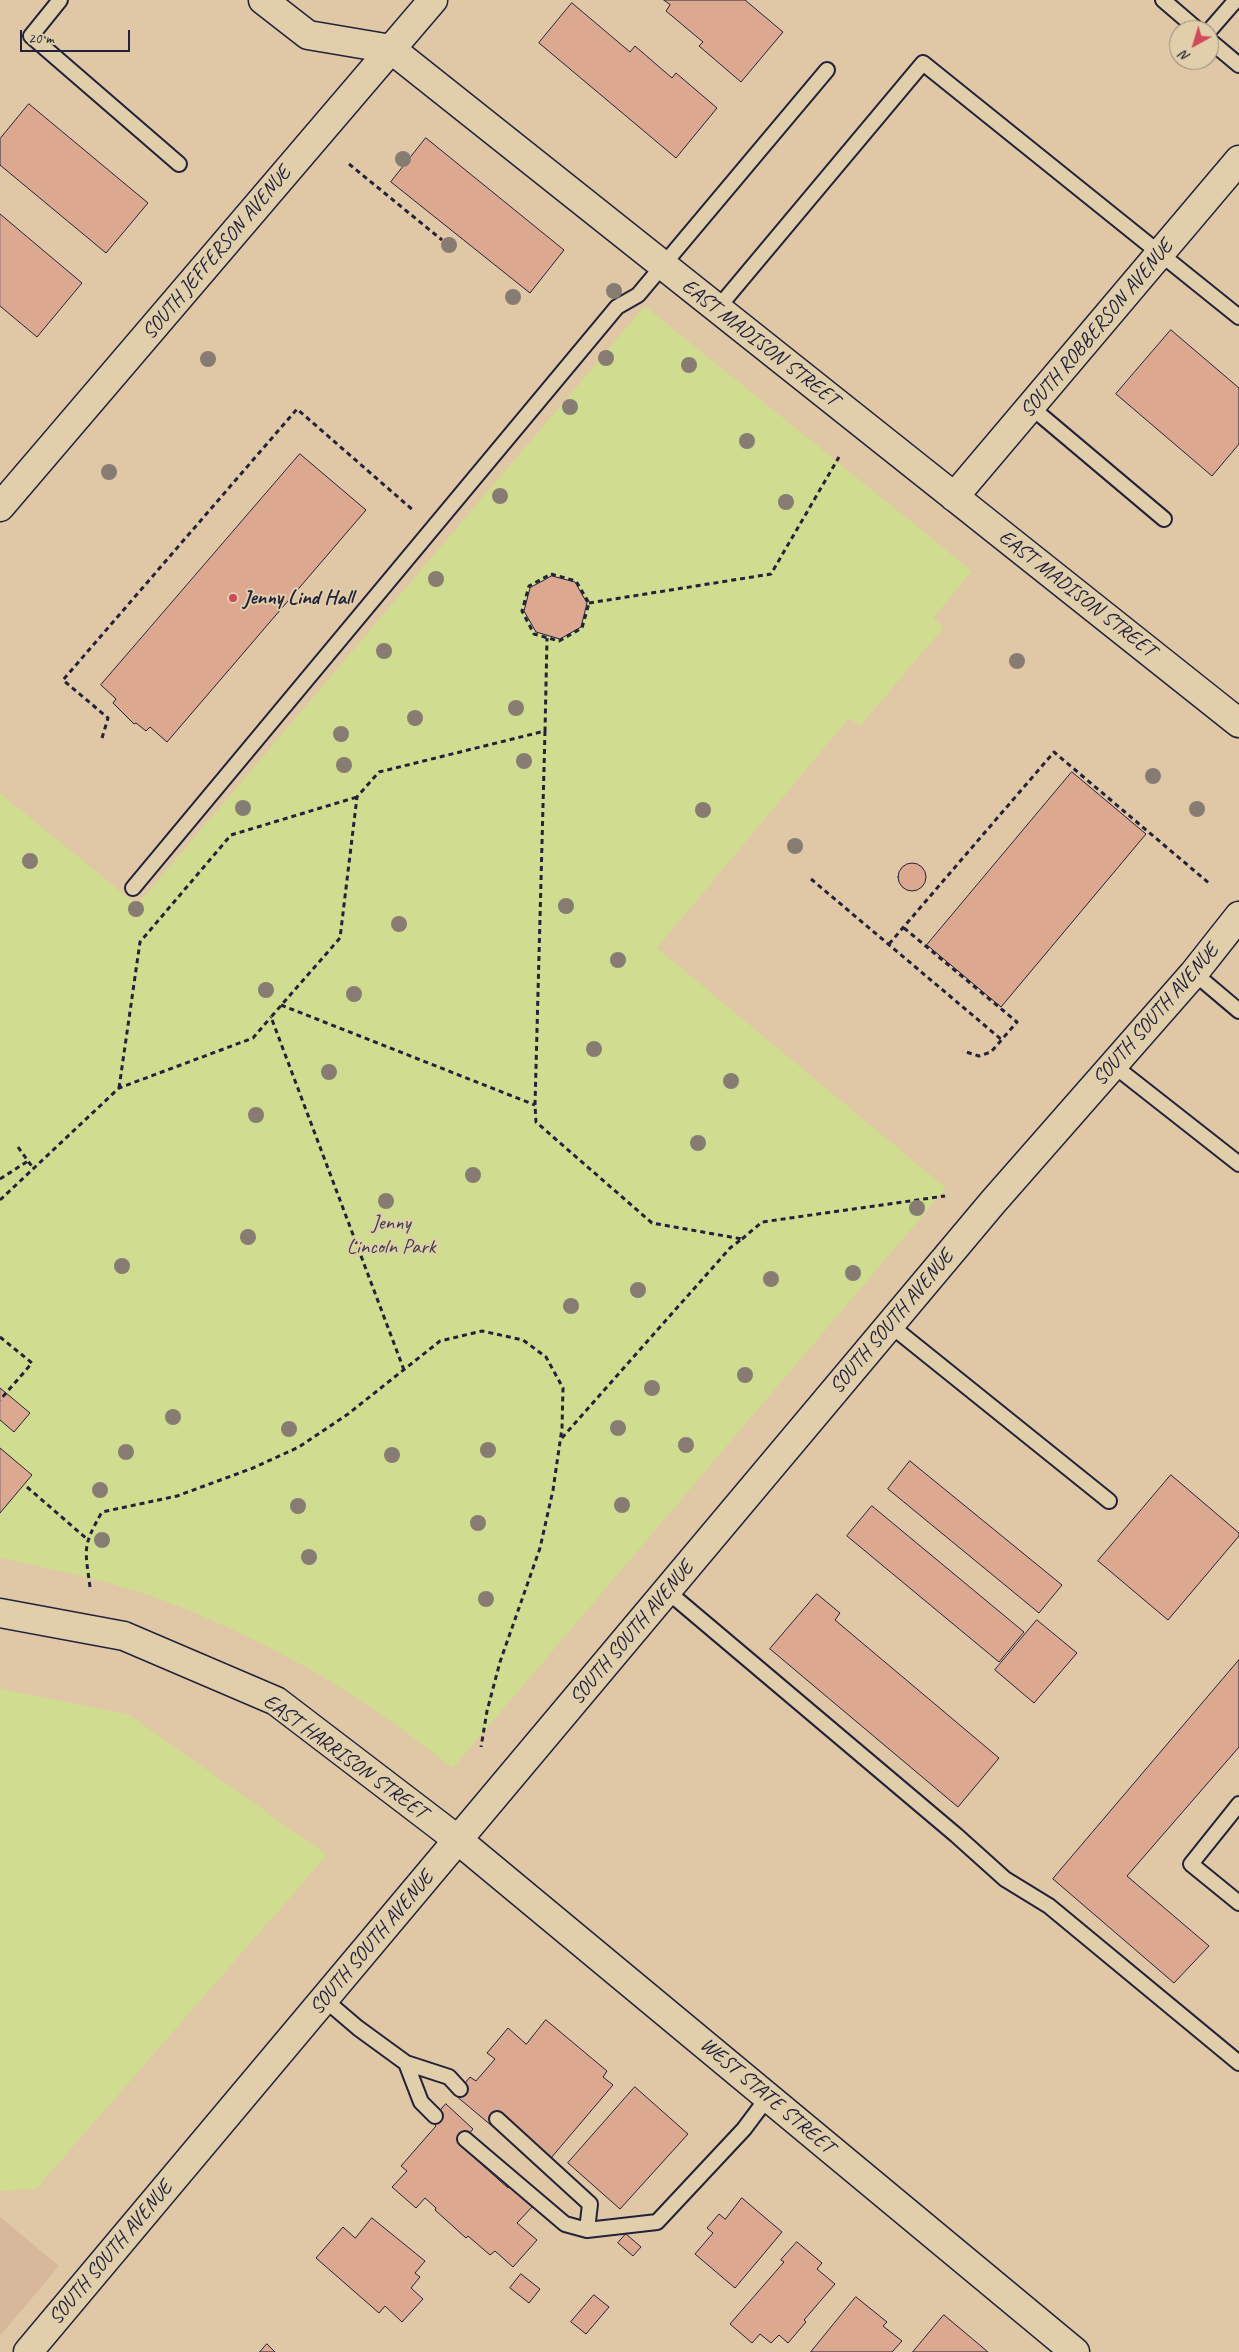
<!DOCTYPE html>
<html>
<head>
<meta charset="utf-8">
<style>
	body { margin:0 }
	#map { position:relative; width:1239px; height:2352px; overflow:hidden; background:#e0c7a6; font-family:Caveat,sans-serif }
	canvas { display:block }
	.north { position:absolute; left:1169px; top:20px; width:50px; height:50px; box-sizing:border-box; background:#e1cfac; border:1px solid #958a7f; border-radius:50%; rotate:219deg; font-size:14px; font-weight:700; line-height:20px; text-align:center; color:#22223b }
	.north::after { content:''; display:block; margin:auto; width:18px; height:22px; background:#d1495b; clip-path:polygon(50% 0,100% 100%,50% 72%,0 100%) }
	.scale { position:absolute; left:20px; top:30px; width:110px; height:22px; box-sizing:border-box; border:2px solid #22223b; border-top:0; padding-left:6px; font-size:15px; line-height:18px; white-space:nowrap; color:#22223b; -webkit-text-stroke:4px #e1cfac; paint-order:stroke }
</style>
</head>
<body>
<div id="map">
<canvas width="1239" height="2352"></canvas>
<div class="north">N</div>
<div class="scale">20 m</div>
</div>
<script>
const context = document.querySelector('canvas').getContext('2d');
context.lineJoin = 'round';
function paint(path, color) {
  context.fillStyle = color;
  context.fill(path, 'evenodd');
}
function trace(path, color, width, dash) {
  context.strokeStyle = color;
  context.lineWidth = width;
  context.lineCap = dash ? 'butt' : 'round';
  context.setLineDash(dash || []);
  context.stroke(path);
}
function label(font, color, halo, rows, align = 'center') {
  context.font = font + ' Caveat,sans-serif';
  context.lineWidth = 4;
  context.setLineDash([]);
  context.textBaseline = 'middle';
  context.strokeStyle = halo;
  context.fillStyle = color;
  for (const [text, x, y, turn = 0] of rows) {
    context.save();
    context.translate(x, y);
    context.rotate((+turn || 0) * Math.PI / 180);
    context.textAlign = isNaN(turn) ? turn : align;
    if (halo) context.strokeText(text, 0, 0);
    context.fillText(text, 0, 0);
    context.restore();
  }
}
const built = new Path2D(`
	M0,2217L59,2266L0,2336Z`);
const green = new Path2D(`
	M645,306L972,571L933,618L944,627L860,726L849,718L657,948L946,1188L453,1768C431,1751 409,1734 386,1718C315,1667 233,1626 151,1596C102,1579 51,1569 0,1558V793L137,905Z
	M0,1689L128,1714L327,1855L36,2189L0,2191Z`);
const building = new Path2D(`
	M664,0H745L783,32L741,82L699,46L703,42L666,11L670,5Z
	M572,3L630,52L635,46L672,78L676,73L717,108L676,158L539,43Z
	M29,104L148,203L106,253L0,165V139Z
	M426,138L564,250L530,293L391,182Z
	M0,214L82,283L37,337L0,306Z
	M1171,330L1239,388V444L1212,476L1116,394Z
	M300,454L366,510L167,742L150,727L146,731L136,723L134,724L113,703L116,699L101,685Z
	M552,576L575,582L587,603L581,627L560,639L536,632L524,611L530,588Z
	M1072,772L1146,834L1001,1007L927,945Z
	M898 877a14 14 0 1 1 28 0a14 14 0 1 1-28 0Z
	M0,1388L30,1413L14,1432L0,1420Z
	M0,1448L32,1475L0,1513Z
	M910,1461L1062,1585L1039,1613L888,1489Z
	M1171,1475L1239,1533V1536L1168,1620L1098,1561Z
	M872,1506L1024,1632L999,1662L847,1536Z
	M817,1594L840,1613L835,1620L999,1758L958,1807L770,1649Z
	M1037,1620L1077,1653L1034,1703L995,1670Z
	M1239,1660V1747L1127,1876L1209,1946L1174,1983L1053,1879Z
	M546,2020L607,2071L603,2077L613,2085L551,2158L501,2115L492,2126L455,2095L470,2077L476,2081L495,2059L487,2053L508,2028L526,2044Z
	M635,2087L688,2134L620,2209L568,2163Z
	M446,2104L473,2129L460,2145L508,2188L510,2186L533,2206L517,2223L537,2240L513,2267L495,2251L490,2255L468,2236L466,2238L435,2210L436,2208L425,2198L416,2208L392,2187L407,2171L401,2166L436,2126L431,2121Z
	M742,2198L782,2232L735,2288L695,2254L713,2233L707,2228L719,2214L725,2219Z
	M372,2218L425,2261L415,2273L420,2277L411,2288L423,2299L402,2322L385,2306L379,2313L316,2258L343,2227L355,2238Z
	M626,2234L641,2247L633,2256L618,2243Z
	M797,2242L822,2263L817,2269L835,2284L804,2320L806,2322L788,2343L779,2335L771,2343L760,2334L752,2343L730,2324L784,2262L781,2260Z
	M521,2274L540,2289L529,2303L510,2288Z
	M594,2295L609,2307L586,2334L571,2322Z
	M856,2297L887,2322L883,2326L902,2341L892,2352H811Z
	M944,2315L988,2352H913Z
	M267,2344L275,2352H260Z`);
const path = new Path2D(`
	M349,164L442,240
	M551,574L576,581L589,603L582,628L559,641L534,634L522,611L529,586Z
	M589,603L771,574L839,457
	M545,731L535,1105L536,1122L652,1223L742,1239L730,1248L560,1440
	M102,738L108,718L63,680L297,409L414,511
	M811,879L1002,1040
	M904,928L1017,1022L991,1052L979,1056L963,1051
	M889,944L1054,752L1210,884
	M281,1005L535,1105
	M119,1088L140,942L231,835L357,797
	M18,1147L33,1168
	M0,1179L28,1161
	M0,1200L119,1088L253,1038L271,1017
	M742,1239L762,1222L945,1196
	M0,1337L32,1363L0,1400
	M404,1370L271,1017L340,938L357,797L379,772L545,731L547,638
	M27,1487L87,1539
	M90,1587C85,1548 82,1547 102,1512L177,1496L253,1468L299,1447L348,1414L440,1341L482,1331L523,1340L546,1357L563,1388L562,1428L553,1490L540,1548L500,1662L487,1711L481,1747`);
const lane = new Path2D(`
	M60,0L31,36L179,164
	M1163,0L1198,30
	M1209,31L1236,0
	M1209,40L1239,65
	M717,309L923,63L1239,317
	M1031,407L1164,519
	M133,888L617,307L638,295L827,70
	M1194,973L1239,1011
	M1113,1065L1239,1164
	M890,1325L1109,1501
	M667,1591L956,1835L1005,1879L1049,1906L1239,2063
	M1239,1804L1191,1864L1239,1903
	M324,1999L358,2028L406,2063L449,2077L460,2089
	M406,2063L421,2102L435,2116
	M497,2119L590,2204L587,2230
	M465,2139L565,2224L587,2230L657,2222L744,2129L768,2097`);
const street = new Path2D(`
	M263,0L308,35L391,49L1239,723
	M954,497L1239,160
	M0,1613L124,1636L276,1701L458,1840L1075,2352
	M28,2352L993,1202L1194,973L1239,916`);
const secondary = new Path2D(`
	M0,507L433,0`);
const trees = [
	[403,159],
	[449,245],
	[614,291],
	[513,297],
	[606,358],
	[208,359],
	[689,365],
	[570,407],
	[747,441],
	[109,472],
	[500,496],
	[786,502],
	[436,579],
	[384,651],
	[1017,661],
	[516,708],
	[415,718],
	[341,734],
	[524,761],
	[344,765],
	[1153,776],
	[243,808],
	[1197,809],
	[703,810],
	[795,846],
	[30,861],
	[566,906],
	[136,909],
	[399,924],
	[618,960],
	[266,990],
	[354,994],
	[594,1049],
	[329,1072],
	[731,1081],
	[256,1115],
	[698,1143],
	[473,1175],
	[386,1201],
	[917,1208],
	[248,1237],
	[122,1266],
	[853,1273],
	[771,1279],
	[638,1290],
	[571,1306],
	[745,1375],
	[652,1388],
	[173,1417],
	[618,1428],
	[289,1429],
	[686,1445],
	[488,1450],
	[126,1452],
	[392,1455],
	[100,1490],
	[622,1505],
	[298,1506],
	[478,1523],
	[102,1540],
	[309,1557],
	[486,1599]
];
const markers = [
	[233,598,5,"#d1495b"]
];
const streetNames = [
	["SOUTH JEFFERSON AVENUE",217,253,-50],
	["SOUTH ROBBERSON AVENUE",1097,329,-50],
	["EAST MADISON STREET",760,343,38],
	["EAST MADISON STREET",1077,594,38],
	["SOUTH SOUTH AVENUE",1156,1015,-49],
	["SOUTH SOUTH AVENUE",892,1322,-50],
	["SOUTH SOUTH AVENUE",632,1633,-50],
	["EAST HARRISON STREET",345,1757,36],
	["SOUTH SOUTH AVENUE",372,1943,-50],
	["WEST STATE STREET",767,2096,40],
	["SOUTH SOUTH AVENUE",111,2253,-50]
];
const poiNames = [
	["Jenny Lind Hall",243,598]
];
const parkNames = [
	["Jenny",391,1223],
	["Lincoln Park",391,1247]
];
paint(built, '#d7b89b');
paint(green, '#d0dc8f');
paint(building, '#dca990');
trace(building, '#22223b', 1);
trace(lane, '#22223b', 18);
trace(street, '#22223b', 31);
trace(secondary, '#22223b', 31);
trace(path, '#22223b', 3, [5, 4]);
trace(lane, '#e1cfac', 14);
trace(street, '#e1cfac', 28);
trace(secondary, '#e1cfac', 28);
context.fillStyle = '#867c72';
for (const [x, y] of trees) {
  context.beginPath();
  context.arc(x, y, 8, 0, 2 * Math.PI);
  context.fill();
}
for (const [x, y, r, color] of markers) {
  const dot = new Path2D();
  dot.arc(x, y, r, 0, 2 * Math.PI);
  context.fillStyle = color;
  context.fill(dot);
  trace(dot, '#e1cfac', 2);
}
label('21px', '#22223b', '#e1cfac', streetNames);
label('bold 21px', '#22223b', '#e1cfac', poiNames, 'left');
label('21px', '#3c3e48', '#e1cfac', parkNames);
</script>
</body>
</html>
